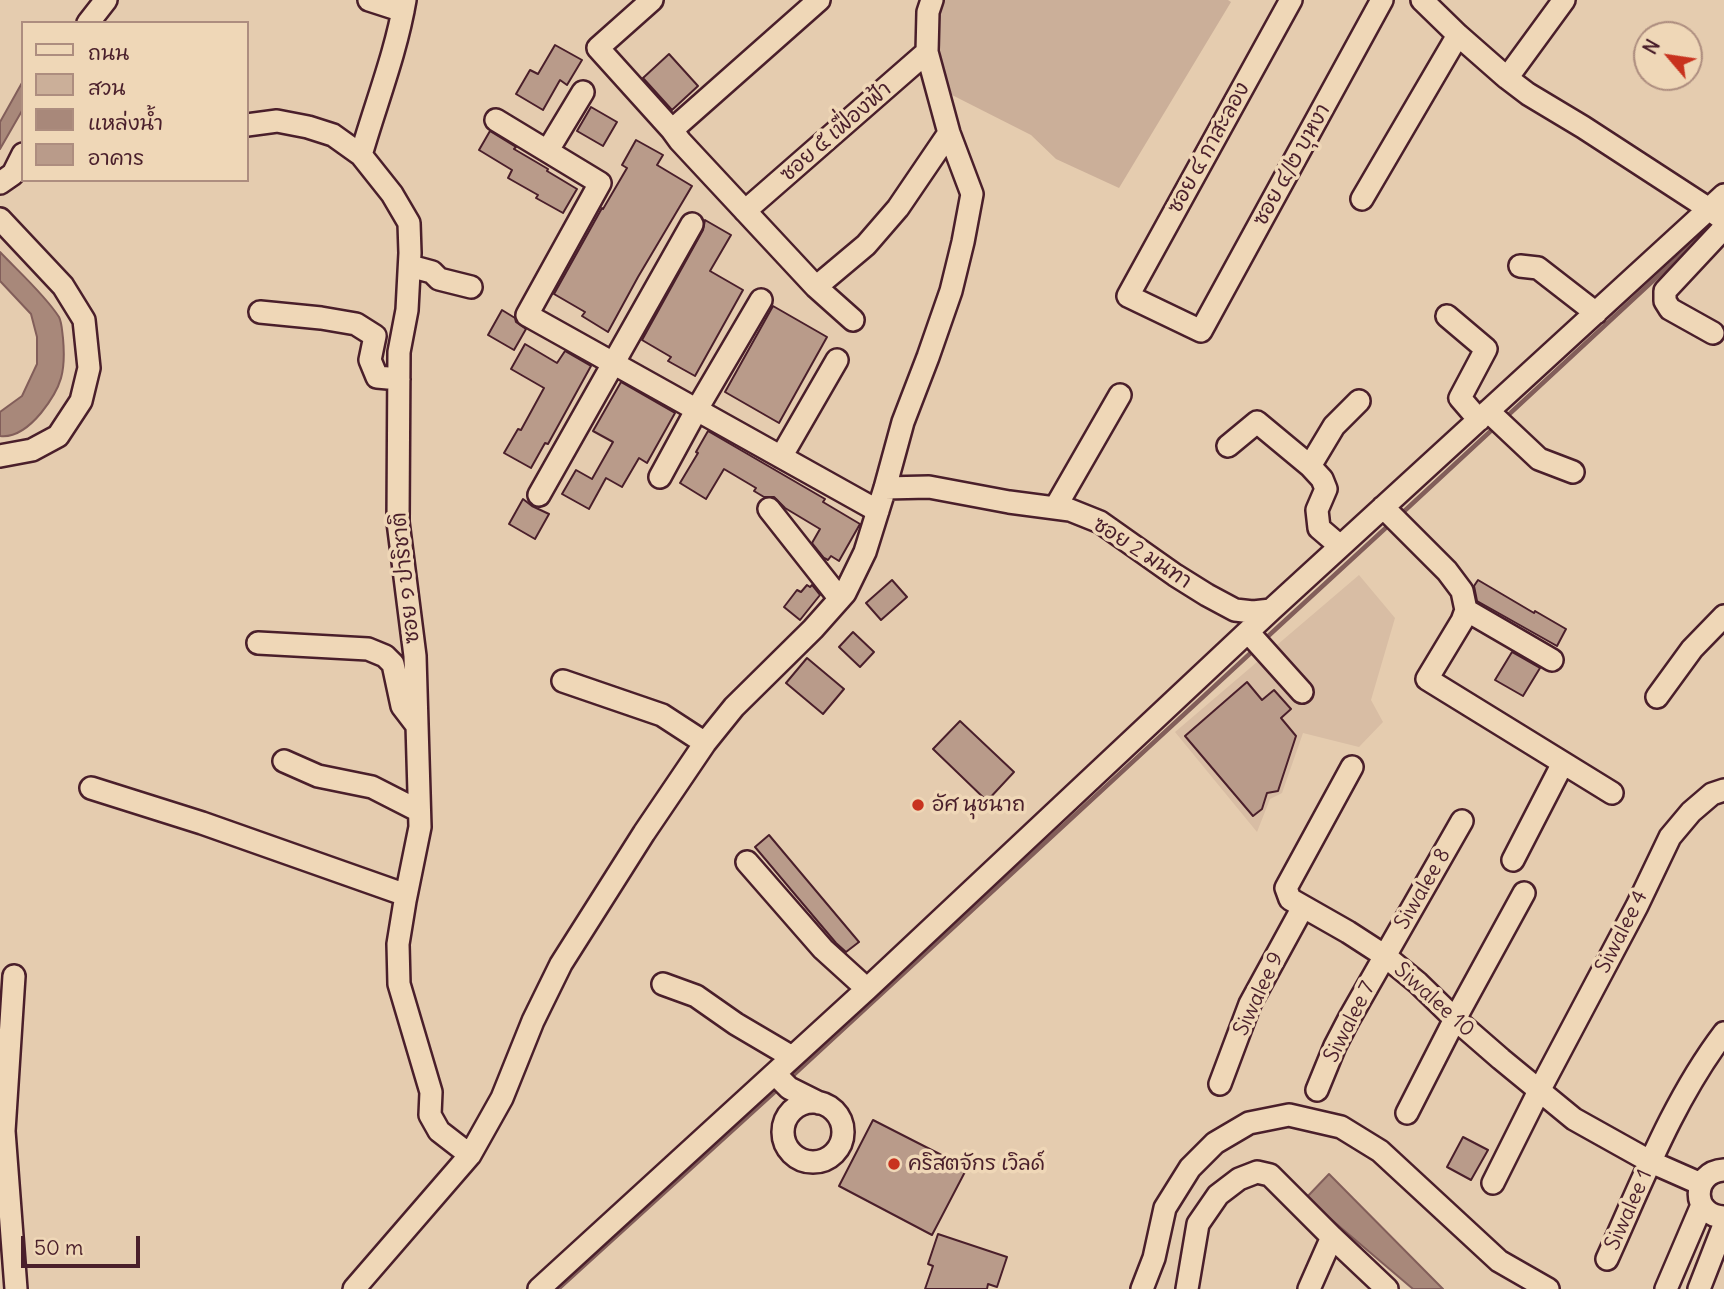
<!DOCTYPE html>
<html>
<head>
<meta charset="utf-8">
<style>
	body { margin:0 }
	#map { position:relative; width:1724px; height:1289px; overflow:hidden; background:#e5ccaf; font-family:Delius,"Playpen Sans Thai",sans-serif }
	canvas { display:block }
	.legend { position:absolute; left:21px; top:21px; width:228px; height:161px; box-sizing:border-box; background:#efd7b7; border:2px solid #ad8d7f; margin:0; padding:9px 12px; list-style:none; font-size:21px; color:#4a1f2b }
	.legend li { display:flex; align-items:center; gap:14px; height:35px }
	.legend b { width:35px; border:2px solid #ad8d7f }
	.north { position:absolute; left:1633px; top:21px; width:70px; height:70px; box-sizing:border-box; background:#efd7b7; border:2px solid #ad8d7f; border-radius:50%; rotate:299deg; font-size:19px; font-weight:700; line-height:28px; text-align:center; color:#4a1f2b }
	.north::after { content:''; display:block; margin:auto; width:24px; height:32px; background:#c8321e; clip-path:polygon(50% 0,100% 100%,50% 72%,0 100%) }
	.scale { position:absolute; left:21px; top:1236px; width:119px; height:32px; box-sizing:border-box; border:4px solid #4a1f2b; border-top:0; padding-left:9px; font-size:21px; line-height:24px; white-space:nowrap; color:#4a1f2b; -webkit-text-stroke:5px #efd7b7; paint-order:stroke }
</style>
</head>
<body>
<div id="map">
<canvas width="1724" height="1289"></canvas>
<ul class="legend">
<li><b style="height:9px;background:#efd7b7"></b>ถนน</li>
<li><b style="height:19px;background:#cbaf99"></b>สวน</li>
<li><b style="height:19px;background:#a8887a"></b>แหล่งน้ำ</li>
<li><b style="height:19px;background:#b99b8a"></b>อาคาร</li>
</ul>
<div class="north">N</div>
<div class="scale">50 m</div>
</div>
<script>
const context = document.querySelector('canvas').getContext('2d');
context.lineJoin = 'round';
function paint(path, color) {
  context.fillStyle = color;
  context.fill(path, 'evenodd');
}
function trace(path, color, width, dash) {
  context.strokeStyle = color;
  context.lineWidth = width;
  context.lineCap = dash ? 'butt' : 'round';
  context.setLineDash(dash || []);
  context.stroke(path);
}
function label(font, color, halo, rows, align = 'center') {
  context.font = font + ' Delius,"Playpen Sans Thai",sans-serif';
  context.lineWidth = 7;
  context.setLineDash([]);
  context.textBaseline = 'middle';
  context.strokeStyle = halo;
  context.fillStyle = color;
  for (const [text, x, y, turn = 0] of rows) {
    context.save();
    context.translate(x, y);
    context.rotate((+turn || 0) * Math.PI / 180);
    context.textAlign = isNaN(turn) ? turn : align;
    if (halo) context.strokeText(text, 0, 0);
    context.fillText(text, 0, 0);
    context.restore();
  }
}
const built = new Path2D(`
	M1359,575L1395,618L1371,700L1383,722L1359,747L1303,733L1282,793L1270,799L1257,832L1175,732Z`);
const green = new Path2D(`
	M944,0H1228L1231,2L1119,188L1056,159L1031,135L952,95L941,60L938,16Z`);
const water = new Path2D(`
	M23,81V109L0,149V122Z
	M0,252C18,271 45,295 59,317C62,323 62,331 63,338C66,371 62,387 41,413C31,425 16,438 0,436V412L22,396L37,364V337L31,314L0,281Z
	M1329,1174L1443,1289H1413L1306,1198Z`);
const stream = new Path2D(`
	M1504,419L1711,227
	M1399,516L1495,427
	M1265,639L1390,524
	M789,1079L1256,648
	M558,1289L780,1087`);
const building = new Path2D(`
	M555,45L582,60L567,85L560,80L543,110L516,94L530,70L538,74Z
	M669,54L698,86L672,110L643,78Z
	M591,107L617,122L603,146L577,131Z
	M490,131L516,147L514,149L548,169L547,171L577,189L563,213L536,198L538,195L508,178L512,170L479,150Z
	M636,140L663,155L657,165L692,186L638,277L608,332L582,316L585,312L554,294L602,208L603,209L627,168L622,165Z
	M705,220L731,235L710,271L743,290L695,376L668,361L671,357L642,340L703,230Z
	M773,306L827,337L779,423L725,392Z
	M502,310L515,318L516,322L526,329L514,350L488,335Z
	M525,344L557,363L565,351L591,366L548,444L545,443L531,468L504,453L518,429L521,430L544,388L511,369Z
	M621,382L675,413L647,463L639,458L622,487L606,478L589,509L562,494L576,470L592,479L613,442L593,431Z
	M708,431L825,499L823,502L860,524L839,561L831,556L828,560L824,558L812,543L820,529L785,508L774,497H764L754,491L756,488L724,469L706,499L680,483L698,453L696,452Z
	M523,499L532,506L549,514L535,539L509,524Z
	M892,580L907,597L881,620L866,603Z
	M1478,580L1534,613L1535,611L1566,629L1557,646L1477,601L1474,586Z
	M807,585L810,587L812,585L820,595L800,620L784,607L797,590L801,592Z
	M853,632L874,652L860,667L839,647Z
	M1512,652L1540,668L1523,696L1495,680Z
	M807,658L844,689L823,714L786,683Z
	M1247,682L1262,700L1274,690L1291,709L1281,718L1296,736L1278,791L1267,793L1262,809L1253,816L1185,736Z
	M960,721L1014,772L987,801L933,749Z
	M769,835L859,942L846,952L836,943L755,847Z
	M873,1120L967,1168L932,1235L839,1186Z
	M1463,1137L1488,1150L1471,1180L1447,1167Z
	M938,1234L1007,1257L997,1287L988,1284L987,1289H925L933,1266L928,1264Z`);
const minor = new Path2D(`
	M369,0L403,11
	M405,0C396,53 376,103 361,155L392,194L409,223L410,253L407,310L399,352L398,522L415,656L420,827L405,901L398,944L399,984L431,1092L430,1115L439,1131L470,1155
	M652,0L598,48L672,130L680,141L816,287L853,320
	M1291,0L1128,296L1201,331L1382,0
	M1422,0L1458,35L1507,78L1528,94L1583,127L1709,209L1724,220
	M88,23L106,0
	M1507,78L1564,0
	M496,120L600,183L527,315L878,511
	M247,125L277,121L308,127L333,135L361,155
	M672,130L819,0
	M548,150L583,92
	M0,183L13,174L23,154
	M1362,199L1458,35
	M745,211L927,52
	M0,219L63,286L84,320L89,368L81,401L58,436L32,450L0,456
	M410,266L432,272L439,279L471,287
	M1520,266L1538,268L1596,313
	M816,287L866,245L898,208L949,133
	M260,312L321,318L356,324L375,336L370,360L377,377L399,379
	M1447,316L1486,349L1460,398L1479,420
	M1713,333L1670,309L1665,301V291L1724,228
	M1488,411L1539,459L1573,472
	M1228,446L1257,422L1310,466
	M781,457L837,360
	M660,477L697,409L761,300
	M885,488L929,487L1009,502L1070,510L1100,522L1175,575L1207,595L1235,610L1253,612L1271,610
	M539,495L692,224
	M1383,507L1447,571L1462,591L1466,610L1462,621L1427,679L1612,793
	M1055,508L1120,395
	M769,509L840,599
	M1340,546L1319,528L1317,510L1326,489L1322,479L1310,466L1334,426L1359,401
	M1466,610L1552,660
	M1248,632L1302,692
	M258,643L368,649L385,656L393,664L402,706L415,723
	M563,681L662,715L705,743
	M1657,697L1692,649L1724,616
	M284,761L318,776L372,787L419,811
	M1352,767L1286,888L1290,899L1348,932L1385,956L1418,983L1455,1019L1501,1059L1574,1119L1651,1162L1701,1184
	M91,788L202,823L406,895
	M1513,860L1563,763
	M747,862L823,949L867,989
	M14,976L4,1131L16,1289
	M663,984L696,996L736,1024L792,1057
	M775,1074L789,1088L819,1103
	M1220,1084L1250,1004L1303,907
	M1317,1090L1335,1046L1349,1019L1462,821
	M783 1132a30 30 0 1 1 60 0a30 30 0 1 1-60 0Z
	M1407,1113L1455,1019L1524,893
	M1724,1170C1691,1172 1691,1216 1724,1217
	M1493,1183L1539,1091L1637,906L1670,837L1691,812L1712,794L1724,790
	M1607,1259C1642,1182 1673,1100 1724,1033
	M354,1289L470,1155L502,1098L533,1021L561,964L644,833L705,743L734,707L813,629L845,593L865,552L885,488L903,422L928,357L951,291L963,242L972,194L949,133L927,52L928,12L932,0
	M539,1289L867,989L1271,610L1724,195
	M1142,1289L1154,1258L1165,1208L1190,1168L1215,1143L1249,1123L1289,1115L1341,1127L1380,1151L1499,1261L1548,1289
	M1187,1289L1198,1224L1218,1195L1239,1179L1257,1172L1270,1175L1332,1237L1387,1289
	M1309,1289L1332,1237
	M1666,1289L1702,1205
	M1699,1289L1724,1225`);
const markers = [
	[918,805,7,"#c8321e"],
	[894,1164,7,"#c8321e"]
];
const streetNames = [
	["ซอย ๕ เฟื่องฟ้า",836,132,-41],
	["ซอย ๔ กาสะลอง",1209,148,-61],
	["ซอย ๔/๒ บุหงา",1292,165,-61],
	["ซอย 2 มนทา",1142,553,33],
	["ซอย ๑ ปาริชาติ",406,578,-96],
	["Siwalee 8",1423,889,-60],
	["Siwalee 4",1622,932,-63],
	["Siwalee 9",1259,994,-65],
	["Siwalee 10",1434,1000,42],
	["Siwalee 7",1350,1022,-63],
	["Siwalee 1",1629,1210,-66]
];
const poiNames = [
	["อัศ นุชนาถ",932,805],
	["คริสตจักร เวิลด์",908,1164]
];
paint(built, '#d8bda4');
paint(green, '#cbaf99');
paint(water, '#a8887a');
trace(water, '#825e5a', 2);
trace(stream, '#825e5a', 4.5);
paint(building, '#b99b8a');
trace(building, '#4a1f2b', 2);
trace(minor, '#4a1f2b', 26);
trace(minor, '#efd7b7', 21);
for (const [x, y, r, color] of markers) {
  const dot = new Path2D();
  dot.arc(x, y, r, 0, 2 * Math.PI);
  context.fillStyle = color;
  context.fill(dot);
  trace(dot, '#efd7b7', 2.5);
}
label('21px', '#4a1f2b', '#efd7b7', streetNames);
label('21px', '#4a1f2b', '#efd7b7', poiNames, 'left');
</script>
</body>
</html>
